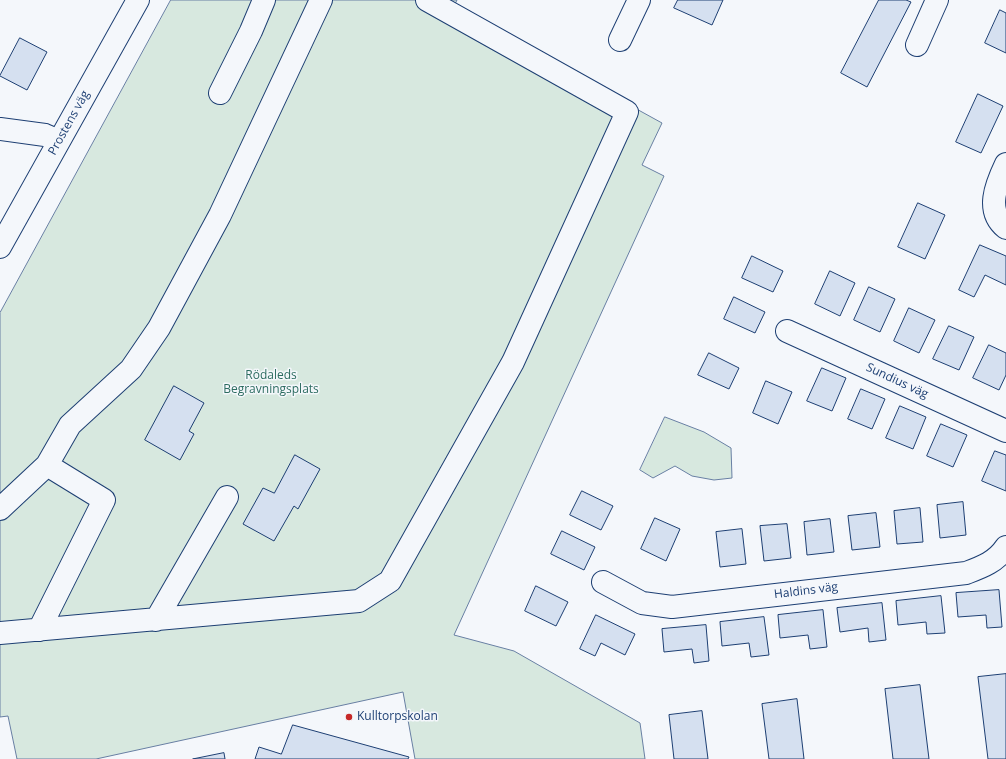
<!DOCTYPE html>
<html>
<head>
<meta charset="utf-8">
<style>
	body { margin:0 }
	canvas { display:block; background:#f4f7fb }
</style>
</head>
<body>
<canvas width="1006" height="759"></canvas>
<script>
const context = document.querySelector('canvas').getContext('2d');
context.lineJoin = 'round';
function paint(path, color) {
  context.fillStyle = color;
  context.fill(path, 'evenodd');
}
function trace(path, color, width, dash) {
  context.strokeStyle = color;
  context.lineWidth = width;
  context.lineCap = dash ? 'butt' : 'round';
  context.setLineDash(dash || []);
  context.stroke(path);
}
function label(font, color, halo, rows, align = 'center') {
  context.font = font + ' "Open Sans",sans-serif';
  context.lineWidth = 3;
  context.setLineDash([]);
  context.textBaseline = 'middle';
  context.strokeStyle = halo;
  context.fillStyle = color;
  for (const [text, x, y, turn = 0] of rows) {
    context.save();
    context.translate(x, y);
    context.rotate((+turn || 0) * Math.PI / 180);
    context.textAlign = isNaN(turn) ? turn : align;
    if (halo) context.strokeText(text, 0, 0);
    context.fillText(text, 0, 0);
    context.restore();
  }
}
const green = new Path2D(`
	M171,0H457L453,8L662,123L642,165L664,176L454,635L514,651L640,723L645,759H415L403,692L96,759H17L8,716L0,717V313Z
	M665,417L704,432L731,448L732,478L714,480L692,476L675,466L653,478L640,470Z`);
const building = new Path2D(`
	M678,0H723L712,25L674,8Z
	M879,0H906L911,2L867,87L841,73Z
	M1000,10L1006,13V53L985,43Z
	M20,38L47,52L27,90L0,76Z
	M978,94L1003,106L981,153L956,142Z
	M918,203L945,215L925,259L898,247Z
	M980,245L1006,256V285L985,275L974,297L959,290Z
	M752,256L783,271L773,292L742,278Z
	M830,271L855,283L840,316L815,304Z
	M869,287L895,299L880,332L854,320Z
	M734,297L765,312L755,333L724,319Z
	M909,308L935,320L919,353L894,341Z
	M949,326L974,337L959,370L933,359Z
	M989,345L1006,353V375L999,390L973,378Z
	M709,353L739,368L729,389L698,375Z
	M822,368L846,378L832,411L807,401Z
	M766,381L792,392L778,424L753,413Z
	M174,386L204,403L189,431L194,434L180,460L145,440Z
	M861,389L885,399L872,429L848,419Z
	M900,406L926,417L913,449L886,438Z
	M941,424L967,435L953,467L927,456Z
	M995,451L1006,455V491L982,481Z
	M295,455L320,469L298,509L294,506L274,541L243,524L263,488L274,493Z
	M582,491L613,506L601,530L570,515Z
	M963,502L966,535L940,538L937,505Z
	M920,508L923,542L897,544L894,511Z
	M876,513L880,547L852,550L848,516Z
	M655,518L680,529L666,561L641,549Z
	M830,519L834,552L807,555L804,522Z
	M787,524L791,558L764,561L760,526Z
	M742,529L746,564L720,567L716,532Z
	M562,531L595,547L584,570L551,554Z
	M536,586L568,602L556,626L525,611Z
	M999,590L1002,627L987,628L986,615L958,617L956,593Z
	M941,596L945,633L927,634L926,622L898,625L896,601Z
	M882,603L886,640L869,642L868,628L840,632L837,608Z
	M823,610L827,647L810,649L808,635L780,638L778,615Z
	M596,615L635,634L625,655L601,643L595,656L580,649Z
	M764,617L769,655L751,657L749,643L722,646L720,622Z
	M706,625L709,661L694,663L692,649L664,652L662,629Z
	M1006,674V759H988L978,677Z
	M920,685L929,759H893L885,689Z
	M797,699L804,759H769L762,704Z
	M702,711L708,759H674L669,715Z
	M293,725L409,757L408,759H255L259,747L281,754Z
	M224,753L225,759H193Z`);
const minor = new Path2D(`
	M620,40L639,0
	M917,45L937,0
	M220,93L251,31L264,0
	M0,129L45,135L59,141
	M1006,164C996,185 985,211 1006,228
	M0,247L138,0
	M787,331L1006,431
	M0,509L47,465L70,425L131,369L159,328L220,215L321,0
	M603,582L642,603L672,607L966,573C982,567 996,562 1006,547
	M156,620L227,497
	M39,630L104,500L47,465
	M0,633L359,601L390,581L513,362L627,112L427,0`);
const markers = [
	[349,717,4,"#c62828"]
];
const streetNames = [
	["Prostens väg",69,123,-61],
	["Sundius väg",897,381,25],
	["Haldins väg",806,591,-7]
];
const parkNames = [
	["Rödaleds",271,376],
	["Begravningsplats",271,390]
];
const poiNames = [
	["Kulltorpskolan",357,717]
];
paint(green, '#d7e8df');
trace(green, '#687fa3', 1);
paint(building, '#d5e0f0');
trace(building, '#1d3f73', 1);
trace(minor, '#1d3f73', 24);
trace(minor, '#f4f7fb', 22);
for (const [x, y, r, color] of markers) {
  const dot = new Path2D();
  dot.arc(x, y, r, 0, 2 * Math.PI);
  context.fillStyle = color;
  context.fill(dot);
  trace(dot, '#f4f7fb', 1.5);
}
label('12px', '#1d3f73', '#f4f7fb', streetNames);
label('12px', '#2c6c60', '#f4f7fb', parkNames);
label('12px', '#1d3f73', '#f4f7fb', poiNames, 'left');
</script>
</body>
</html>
